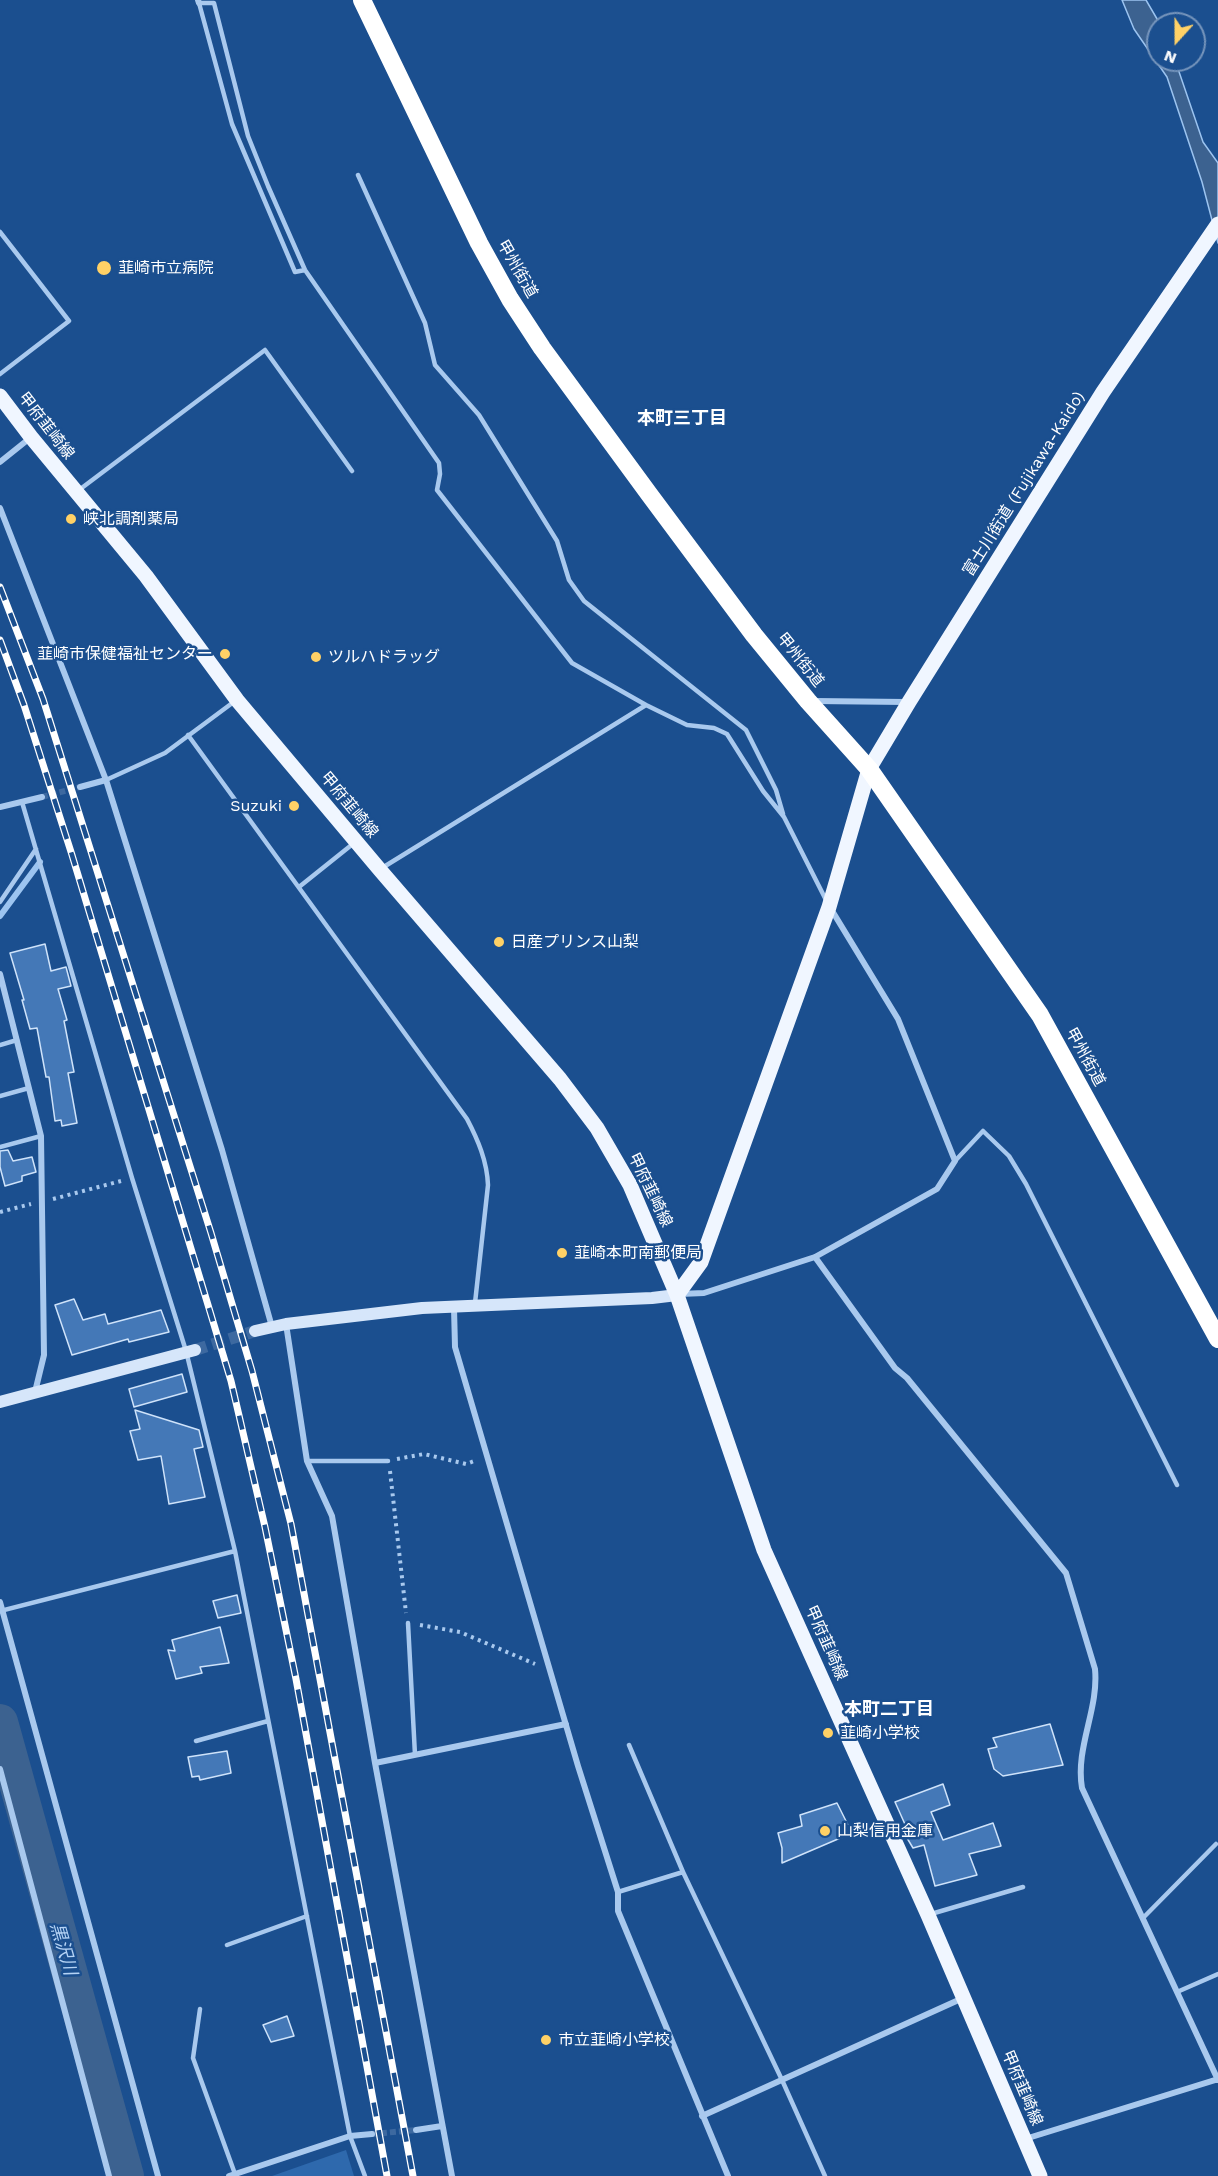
<!DOCTYPE html>
<html>
<head>
<meta charset="utf-8">
<style>
	body { margin:0 }
	#map { position:relative; width:1218px; height:2176px; overflow:hidden; background:#1b4f8f; font-family:"Work Sans",sans-serif }
	canvas { display:block }
	.north { position:absolute; left:1146px; top:12px; width:60px; height:60px; box-sizing:border-box; background:#1b4f8f; border:2px solid #7695bc; border-radius:50%; rotate:201deg; font-size:16px; font-weight:700; line-height:24px; text-align:center; color:#fff }
	.north::after { content:''; display:block; margin:auto; width:21px; height:27px; background:#ffd166; clip-path:polygon(50% 0,100% 100%,50% 72%,0 100%) }
</style>
</head>
<body>
<div id="map">
<canvas width="1218" height="2176"></canvas>
<div class="north">N</div>
</div>
<script>
const context = document.querySelector('canvas').getContext('2d');
context.lineJoin = 'round';
function paint(path, color) {
  context.fillStyle = color;
  context.fill(path, 'evenodd');
}
function trace(path, color, width, dash) {
  context.strokeStyle = color;
  context.lineWidth = width;
  context.lineCap = dash ? 'butt' : 'round';
  context.setLineDash(dash || []);
  context.stroke(path);
}
function label(font, color, halo, rows, align = 'center') {
  context.font = font + ' "Work Sans","Noto Sans JP",sans-serif';
  context.lineWidth = 5;
  context.setLineDash([]);
  context.textBaseline = 'middle';
  context.strokeStyle = halo;
  context.fillStyle = color;
  for (const [text, x, y, turn = 0] of rows) {
    context.save();
    context.translate(x, y);
    context.rotate((+turn || 0) * Math.PI / 180);
    context.textAlign = isNaN(turn) ? turn : align;
    if (halo) context.strokeText(text, 0, 0);
    context.fillText(text, 0, 0);
    context.restore();
  }
}
const green = new Path2D(`
	M346,2150L354,2176H272Z`);
const water = new Path2D(`
	M1122,0H1146L1160,24H1158V60H1175L1203,142L1218,163V243L1202,182L1167,77L1134,29Z`);
const stream = new Path2D(`
	M0,916L40,862`);
const river = new Path2D(`
	M0,1722L126,2176`);
const building = new Path2D(`
	M45,944L51,971L66,967L71,986L58,989L67,1020L64,1021L74,1072L68,1073L77,1123L62,1126L61,1120L55,1121L49,1077H46L37,1028L30,1029L22,1000H24L10,953Z
	M8,1150L13,1161L32,1157L36,1172L22,1176V1181L5,1186L0,1167V1151Z
	M74,1299L83,1320L105,1314L108,1324L161,1310L169,1332L129,1342L128,1339L72,1355L55,1305Z
	M182,1374L187,1392L134,1407L129,1389Z
	M135,1410L199,1430L203,1447L194,1449L205,1497L169,1504L161,1456L138,1460L130,1431L140,1429Z
	M237,1595L241,1613L218,1618L213,1601Z
	M220,1627L229,1663L200,1667L202,1673L176,1679L168,1650L175,1651L172,1640Z
	M1050,1724L1063,1765L1003,1776L994,1769L988,1749L997,1747L993,1738Z
	M227,1751L231,1773L200,1780L199,1776L192,1777L188,1757Z
	M943,1784L950,1805L931,1812L943,1840L993,1823L1001,1846L969,1854L977,1875L935,1886L924,1845L913,1848L904,1833L908,1831L895,1802Z
	M837,1803L852,1833L782,1863V1848L778,1833L802,1826L800,1815Z
	M287,2016L294,2036L271,2042L263,2025Z`);
const streetTunnel = new Path2D(`
	M42,797L80,787
	M372,2134L416,2130`);
const secondaryTunnel = new Path2D(`
	M195,1350L255,1331`);
const path = new Path2D(`
	M53,1199L121,1181
	M0,1212L31,1204
	M397,1459L424,1454L466,1464L477,1460
	M390,1471L406,1613
	M420,1625L460,1632L535,1664`);
const lane = new Path2D(`
	M358,175L425,323L435,365L479,415L557,541L569,580L584,601L746,730L776,790L783,814
	M0,232L69,321L0,374
	M305,270L295,272L232,124L199,3H214L248,136L268,186L305,270L439,463L440,474L437,490L572,663L646,705L687,725L714,728L727,734L763,791L784,817L827,902
	M79,490L265,350L352,471
	M188,735L467,1119C478,1140 487,1161 488,1185L475,1303
	M106,780L165,753L235,701
	M22,802L132,1178L186,1351L235,1551L350,2136L365,2176
	M382,868L646,705
	M299,887L354,843
	M0,902L36,849
	M0,1045L17,1040
	M0,1096L29,1088
	M0,1147L41,1136
	M955,1161L983,1131L1009,1156L1026,1184L1177,1485
	M307,1461H388
	M0,1611L235,1551
	M408,1623L415,1755
	M196,1741L268,1721
	M629,1745L683,1872
	M618,1892L683,1872L782,2080L825,2176
	M931,1914L1023,1887
	M1143,1918L1216,1844
	M227,1945L307,1916
	M1177,1992L1218,1974
	M200,2009L193,2058L235,2174`);
const street = new Path2D(`
	M198,0L199,3
	M0,462L30,438
	M0,508L106,780L222,1150L272,1327
	M814,701L906,702
	M80,787L106,780
	M0,807L42,797
	M0,974L41,1136L44,1355L35,1392
	M815,1257L895,1368L907,1378L1066,1573L1095,1669C1099,1709 1075,1748 1082,1788L1218,2080
	M680,1294L704,1293L815,1257L937,1189L955,1161L898,1019L831,909
	M454,1308L455,1347L578,1766L618,1892V1911L728,2176
	M286,1324L307,1461L332,1516L375,1763L452,2176
	M0,1602L158,2176
	M375,1763L566,1724
	M0,1769L109,2176
	M702,2116L963,1998
	M416,2130L442,2126
	M1025,2139L1218,2079
	M229,2176L350,2136L372,2134`);
const secondary = new Path2D(`
	M255,1331L286,1324L422,1308L652,1298L677,1295
	M0,1402L195,1350`);
const primary = new Path2D(`
	M0,396L31,437L146,576L237,700L380,870L560,1079L597,1128L630,1185L677,1295L764,1550L928,1915L1040,2176
	M677,1295L701,1262L829,907L869,769L909,702L1103,392L1218,224`);
const highway = new Path2D(`
	M362,0L479,243L510,299L542,348L649,494L754,635L808,701L869,769L1040,1015L1218,1339`);
const rail = new Path2D(`
	M0,587L43,699L211,1233L252,1371L291,1524L413,2176
	M0,640L24,705L72,855L231,1381L265,1527L296,1679L387,2176`);
const markers = [
	[104,268,8,"#ffd166"],
	[71,519,6,"#ffd166"],
	[225,654,6,"#ffd166"],
	[316,657,6,"#ffd166"],
	[294,806,6,"#ffd166"],
	[499,942,6,"#ffd166"],
	[562,1253,6,"#ffd166"],
	[828,1733,6,"#ffd166"],
	[825,1831,6,"#ffd166"],
	[546,2040,6,"#ffd166"]
];
const poiNames = [
	["韮崎市立病院",118,268],
	["峡北調剤薬局",83,519],
	["韮崎市保健福祉センター",213,654,"right"],
	["ツルハドラッグ",328,657],
	["Suzuki",282,806,"right"],
	["日産プリンス山梨",511,942],
	["韮崎本町南郵便局",574,1253],
	["韮崎小学校",840,1733],
	["山梨信用金庫",837,1831],
	["市立韮崎小学校",558,2040]
];
const streetNames = [
	["甲州街道",517,269,60],
	["甲府韮崎線",46,426,52],
	["富士川街道 (Fujikawa-Kaido)",1024,484,-58],
	["甲州街道",800,660,51],
	["甲府韮崎線",349,805,50],
	["甲州街道",1085,1057,61],
	["甲府韮崎線",650,1190,64],
	["甲府韮崎線",826,1643,66],
	["甲府韮崎線",1022,2088,67]
];
const neighbourhoodNames = [
	["本町三丁目",682,419],
	["本町二丁目",889,1710]
];
const waterNames = [
	["黒沢川",63,1949,74]
];
paint(green, '#2e69ad');
paint(water, '#3c6290');
trace(water, '#9cc4f0', 1.5);
trace(stream, '#9cc4f0', 6);
trace(river, '#3c6290', 36);
paint(building, '#4478b7');
trace(building, '#cfe3fa', 1.5);
trace(streetTunnel, '#3d69a0', 6, [6, 3]);
trace(secondaryTunnel, '#3d69a0', 12, [12, 6]);
trace(path, '#a9c9ee', 4, [3, 4.5]);
trace(lane, '#a9c9ee', 4.5);
trace(street, '#a9c9ee', 6);
trace(secondary, '#d6e6fa', 12);
trace(primary, '#f0f6ff', 15);
trace(highway, '#fff', 18);
trace(rail, '#fff', 7);
trace(rail, '#1b4f8f', 4.5, [14]);
for (const [x, y, r, color] of markers) {
  const dot = new Path2D();
  dot.arc(x, y, r, 0, 2 * Math.PI);
  context.fillStyle = color;
  context.fill(dot);
  trace(dot, '#1b4f8f', 2);
}
label('16px', '#fff', '#1b4f8f', poiNames, 'left');
label('16px', '#fff', '#1b4f8f', streetNames);
label('bold 18px', '#fff', '#1b4f8f', neighbourhoodNames);
label('italic 18px', '#b5d3f5', '#1b4f8f', waterNames);
</script>
</body>
</html>
